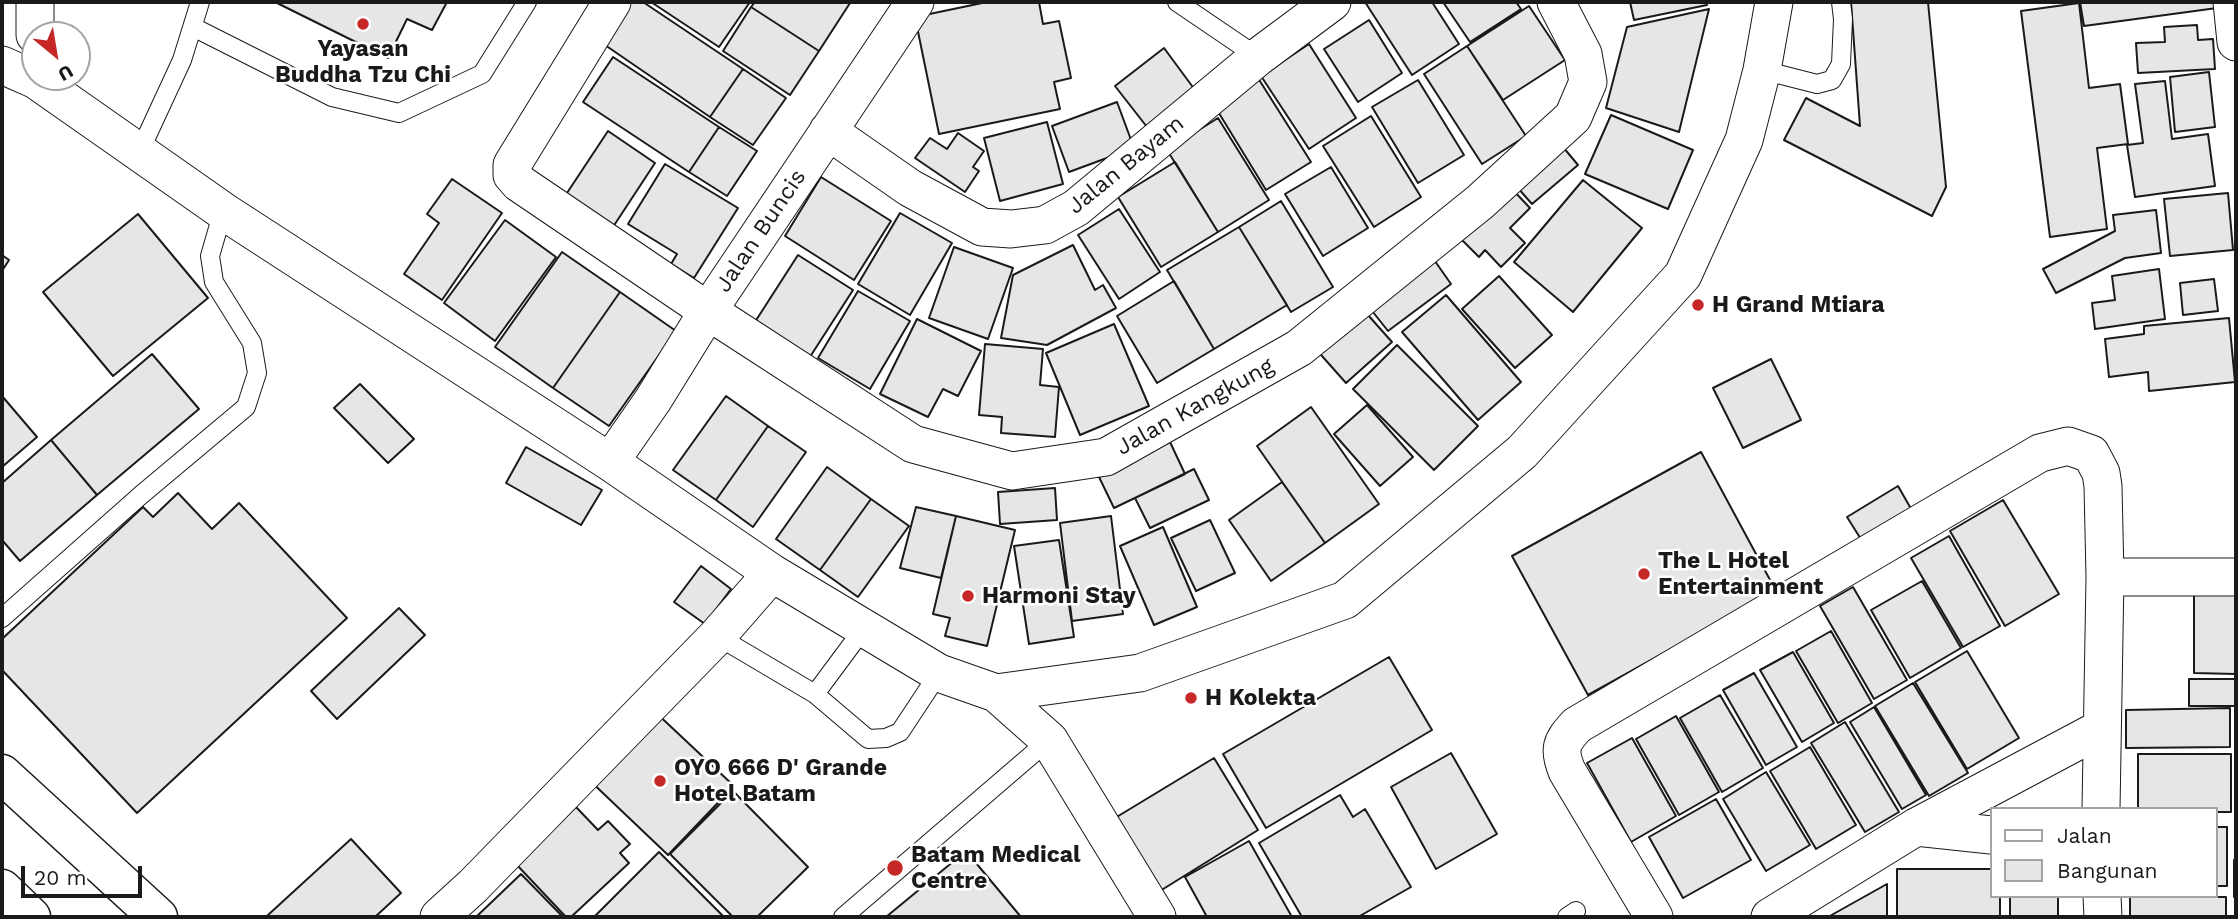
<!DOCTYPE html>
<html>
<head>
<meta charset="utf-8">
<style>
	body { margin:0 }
	#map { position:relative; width:2238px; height:919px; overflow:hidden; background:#fff; font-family:"Work Sans",sans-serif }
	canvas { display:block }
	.frame { position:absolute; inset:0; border:4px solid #1a1a1a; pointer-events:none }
	.legend { position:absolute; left:1990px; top:807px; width:228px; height:91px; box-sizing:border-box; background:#fff; border:2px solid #a3a3a3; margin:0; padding:9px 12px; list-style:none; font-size:21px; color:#1a1a1a }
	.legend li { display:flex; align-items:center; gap:14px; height:35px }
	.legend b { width:35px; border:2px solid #a3a3a3 }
	.north { position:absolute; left:21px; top:21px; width:70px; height:70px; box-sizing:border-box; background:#fff; border:2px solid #a3a3a3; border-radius:50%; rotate:150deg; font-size:19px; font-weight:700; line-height:28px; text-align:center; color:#1a1a1a }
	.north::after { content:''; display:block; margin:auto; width:24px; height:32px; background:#c62828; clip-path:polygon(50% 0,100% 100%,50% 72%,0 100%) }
	.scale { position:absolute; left:21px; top:866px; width:121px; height:32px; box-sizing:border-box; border:4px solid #1a1a1a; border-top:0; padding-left:9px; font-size:21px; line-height:24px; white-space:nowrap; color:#1a1a1a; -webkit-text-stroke:5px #fff; paint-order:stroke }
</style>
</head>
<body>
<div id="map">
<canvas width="2238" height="919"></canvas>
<div class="frame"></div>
<ul class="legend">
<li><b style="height:9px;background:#fff"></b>Jalan</li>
<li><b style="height:19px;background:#e6e6e6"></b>Bangunan</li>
</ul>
<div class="north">U</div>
<div class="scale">20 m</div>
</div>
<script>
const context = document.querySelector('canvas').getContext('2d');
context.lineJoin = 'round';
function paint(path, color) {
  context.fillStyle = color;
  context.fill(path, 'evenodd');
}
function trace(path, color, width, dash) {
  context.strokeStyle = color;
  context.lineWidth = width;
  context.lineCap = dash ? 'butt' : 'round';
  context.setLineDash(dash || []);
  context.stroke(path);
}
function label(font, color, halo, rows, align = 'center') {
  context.font = font + ' "Work Sans",sans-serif';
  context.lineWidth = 5;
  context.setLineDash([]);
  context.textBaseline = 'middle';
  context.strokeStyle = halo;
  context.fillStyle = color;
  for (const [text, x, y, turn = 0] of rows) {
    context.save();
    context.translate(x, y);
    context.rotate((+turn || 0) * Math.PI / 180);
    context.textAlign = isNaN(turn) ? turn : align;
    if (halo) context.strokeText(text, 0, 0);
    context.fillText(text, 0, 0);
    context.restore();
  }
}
const building = new Path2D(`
	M275,2H447L432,30L407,19L388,58Z
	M630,2H643L743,69L710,117L602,43Z
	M651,2H750L719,47Z
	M755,2H848L850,3L819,51L751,7Z
	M987,2H1039L1043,24L1059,21L1071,78L1054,82L1060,109L939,134L915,17Z
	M1365,2H1432L1459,44L1412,75Z
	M1443,2H1516L1521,9L1470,42Z
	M1630,2H1706L1707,5L1634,20Z
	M1851,2H1928L1946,187L1932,216L1784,140L1806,98L1860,126Z
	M2080,2H2216L2217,8L2084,26Z
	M2079,3L2089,88L2120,84L2128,144L2097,148L2107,229L2050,237L2021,11Z
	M1529,6L1565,60L1503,100L1467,46Z
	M751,7L819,51L790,95L723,51Z
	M1709,9L1679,132L1606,108L1627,27Z
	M1369,20L1402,73L1358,102L1324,49Z
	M2197,25L2198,40L2213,39L2215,69L2138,73L2136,43L2165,42L2164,27Z
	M1309,44L1356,118L1309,149L1261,76Z
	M1467,46L1526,136L1482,164L1424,74Z
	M1164,48L1195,90L1147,127L1115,86Z
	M613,57L719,127L689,172L583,102Z
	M743,69L786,98L753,145L710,117Z
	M2209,72L2215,127L2175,132L2170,77Z
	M1258,78L1311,162L1266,190L1214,105Z
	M1418,80L1464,155L1418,183L1372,107Z
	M2165,81L2172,139L2208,134L2215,186L2135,197L2127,145L2143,143L2135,84Z
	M1117,102L1134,148L1069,172L1052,126Z
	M1611,115L1693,150L1668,209L1585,174Z
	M1371,116L1421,197L1374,227L1323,146Z
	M1218,118L1269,200L1218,232L1167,150Z
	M1047,122L1063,184L1000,201L984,138Z
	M719,127L757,151L727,196L689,172Z
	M608,131L655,163L613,227L565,196Z
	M958,133L984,151L973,167L979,171L965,192L915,158L930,138L947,149Z
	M1563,147L1578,165L1532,204L1517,187Z
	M1175,162L1218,232L1161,267L1118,197Z
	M665,164L738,208L694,278L671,264L677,254L628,224Z
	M1331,167L1368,228L1323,256L1285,194Z
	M821,177L891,221L854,280L785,236Z
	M452,179L502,213L442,300L404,274L439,223L427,214Z
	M1583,180L1642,228L1573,312L1514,262Z
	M1510,187L1530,208L1510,228L1525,243L1501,267L1485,250L1479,257L1459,237Z
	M2228,193L2233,250L2170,256L2164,199Z
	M1281,201L1333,287L1291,312L1239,227Z
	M1119,209L1160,272L1119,299L1078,235Z
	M2156,210L2161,253L2125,258L2056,293L2043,269L2115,231L2113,215Z
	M900,213L952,243L910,315L858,284Z
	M138,214L208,298L113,376L43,292Z
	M505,220L556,257L495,341L444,303Z
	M1239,227L1287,305L1214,349L1167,270Z
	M1073,245L1095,290L1103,285L1116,308L1047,345L1001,338L1013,275Z
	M954,247L1013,268L988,339L929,318Z
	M562,252L620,292L553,388L495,347Z
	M1430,254L1451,284L1388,331L1365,302Z
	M2,255L9,260L2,271Z
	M798,255L853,290L808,360L753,325Z
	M2159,269L2165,319L2095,329L2092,303L2115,300L2112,276Z
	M1499,276L1552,335L1515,368L1462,309Z
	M2214,279L2218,311L2183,315L2180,283Z
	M1174,281L1214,349L1157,383L1117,316Z
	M858,291L910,321L870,389L818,358Z
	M620,292L676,331L609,426L553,388Z
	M1446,295L1521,382L1478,420L1402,332Z
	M1360,306L1392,342L1346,383L1314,347Z
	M2229,318L2235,382L2149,391L2148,372L2109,377L2105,339L2144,334V326Z
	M917,319L981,351L958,396L943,389L928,417L880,394Z
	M1114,324L1149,406L1080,435L1046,353Z
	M985,344L1043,349L1040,385L1059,387L1055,437L1001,433L1002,417L979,415Z
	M1397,345L1478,426L1434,470L1353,389Z
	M152,354L199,409L97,495L51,440Z
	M1771,359L1801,420L1743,448L1713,388Z
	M360,384L414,439L388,463L334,408Z
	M2,396L37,437L2,467Z
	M726,396L768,426L716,500L673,470Z
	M1367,405L1413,457L1380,486L1334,434Z
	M1311,407L1379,504L1325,543L1257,446Z
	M768,426L806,452L753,527L716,500Z
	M51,440L97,495L20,561L2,540V483Z
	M1170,442L1185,474L1114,508L1099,477Z
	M526,447L602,490L581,525L506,483Z
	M1701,452L1776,591L1588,695L1512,556Z
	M827,467L871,499L820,570L776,539Z
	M1194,469L1209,500L1150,528L1135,498Z
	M1282,482L1325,543L1271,581L1229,520Z
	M1898,486L1914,514L1864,544L1847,517Z
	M1055,488L1057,520L1000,524L998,492Z
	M178,493L212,529L239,503L347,618L137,813L2,670V639L143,507L153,517Z
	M871,499L909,526L858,597L820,570Z
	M2003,500L2059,594L2005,626L1950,531Z
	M916,507L956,516L941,578L900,568Z
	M956,516L1015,530L987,646L945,636L950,618L933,614Z
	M1111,516L1123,614L1072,621L1060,523Z
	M1210,520L1235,573L1196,591L1171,538Z
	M1163,527L1197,607L1154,625L1120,546Z
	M1949,536L2000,626L1963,647L1911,558Z
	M1059,540L1074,637L1029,644L1014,546Z
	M701,566L731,589L705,624L674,602Z
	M1922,581L1961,648L1910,678L1871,610Z
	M1853,587L1907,680L1874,699L1820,606Z
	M2194,590H2236V674L2194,673Z
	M399,608L425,635L337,719L311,691Z
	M1831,631L1872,703L1838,723L1796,651Z
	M1967,651L2019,738L1967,769L1915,682Z
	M1793,652L1834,723L1802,742L1760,670Z
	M1389,657L1432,730L1266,828L1223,754Z
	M1754,673L1797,747L1766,765L1723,690Z
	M2189,679H2236V706H2189Z
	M1913,683L1968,773L1929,796L1875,706Z
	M1720,695L1763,768L1722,792L1680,718Z
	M1874,707L1926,795L1902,809L1850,722Z
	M651,708L734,786L668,855L585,776Z
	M2230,708V747L2126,748V710Z
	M1676,716L1719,792L1679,815L1636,739Z
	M1845,722L1899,812L1865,832L1811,743Z
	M1632,738L1676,816L1631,842L1587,763Z
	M1810,747L1856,825L1816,849L1770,771Z
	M1451,753L1497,834L1436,869L1391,787Z
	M2138,754H2231V812H2215V809H2138Z
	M1214,758L1258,830L1160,891L1115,818Z
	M1766,772L1810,845L1766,871L1723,799Z
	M733,791L808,867L757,917H733L670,854Z
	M1340,795L1353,817L1365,809L1411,887L1358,917H1302L1259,843Z
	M1716,799L1751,860L1683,898L1649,837Z
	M576,807L598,830L608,821L630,844L620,853L629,863L571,917H566L516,864Z
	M2215,827H2227V886H2215Z
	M351,839L401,893L375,917H270L268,915Z
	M1249,841L1292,917H1207L1185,877Z
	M966,851L1021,917H886Z
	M659,852L724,917H594Z
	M2234,860H2236V897H2234Z
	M1897,869H1991V896H2000V917H1897Z
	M521,874L563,917H476Z
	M1887,884V917H1828Z
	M2010,896H2058V917H2010Z
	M2130,897H2226V917H2130Z`);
const lane = new Path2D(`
	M1177,2L1258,57
	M193,27L332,97L399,113L482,74L527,2
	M1762,70L1817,84L1832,80L1841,64L1843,19L1841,2
	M139,153L182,60L200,2
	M2,618L141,495L246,407L257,373L252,343L214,282L210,256L223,211
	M717,636L815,694L868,739L886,738L900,732L939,673
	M815,694L864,628
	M843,917L1049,740
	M1567,917L1576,911`);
const street = new Path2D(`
	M35,2V35
	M612,2L512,165V175L519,183L708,311L913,444L1012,471L1106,457L1299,348L1480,202L1573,117L1588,82L1583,54L1556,2
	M2232,2L2236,42
	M2,65L36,80L223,211L610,462L772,573L939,673L996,693L1140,673L1345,600L1522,452L1683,275L1744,140L1762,70L1774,2
	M828,131L910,188L982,227L1011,229L1045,225L1076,208L1258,57L1332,2
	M610,462L653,400L708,311L915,2
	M2105,577H2236
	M996,693L1049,740L1157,917
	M1916,827L1991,835
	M2102,896L2103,917
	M439,917L473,886L717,636L772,573
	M1654,917L1567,771C1558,749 1561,742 1577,725L2040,453L2068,446L2091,454L2101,473L2103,486L2105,577L2101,809
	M1770,917L1916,827L2102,728`);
const secondary = new Path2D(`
	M2,774L158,917
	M2,889L31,917`);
const markers = [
	[363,24,7,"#c62828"],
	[1698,305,7,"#c62828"],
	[1644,574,7,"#c62828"],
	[968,596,7,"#c62828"],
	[1191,698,7,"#c62828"],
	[660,781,7,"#c62828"],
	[895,868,9,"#c62828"]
];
const poiNames = [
	["Yayasan",363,49,"center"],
	["Buddha Tzu Chi",363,75,"center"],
	["H Grand Mtiara",1712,305],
	["The L Hotel",1658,561],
	["Entertainment",1658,587],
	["Harmoni Stay",982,596],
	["H Kolekta",1205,698],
	["OYO 666 D' Grande",674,768],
	["Hotel Batam",674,794],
	["Batam Medical",911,855],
	["Centre",911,881]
];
const streetNames = [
	["Jalan Bayam",1126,165,-39],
	["Jalan Buncis",761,231,-56],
	["Jalan Kangkung",1195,407,-29]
];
paint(building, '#e6e6e6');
trace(building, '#1a1a1a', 2);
trace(lane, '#1a1a1a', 20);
trace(street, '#1a1a1a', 39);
trace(secondary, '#1a1a1a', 41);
trace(lane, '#fff', 18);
trace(street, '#fff', 37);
trace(secondary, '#fff', 38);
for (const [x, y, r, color] of markers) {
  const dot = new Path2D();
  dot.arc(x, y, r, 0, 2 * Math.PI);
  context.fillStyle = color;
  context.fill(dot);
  trace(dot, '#fff', 2.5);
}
label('bold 23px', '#1a1a1a', '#fff', poiNames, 'left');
label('23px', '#1a1a1a', '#fff', streetNames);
</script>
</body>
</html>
